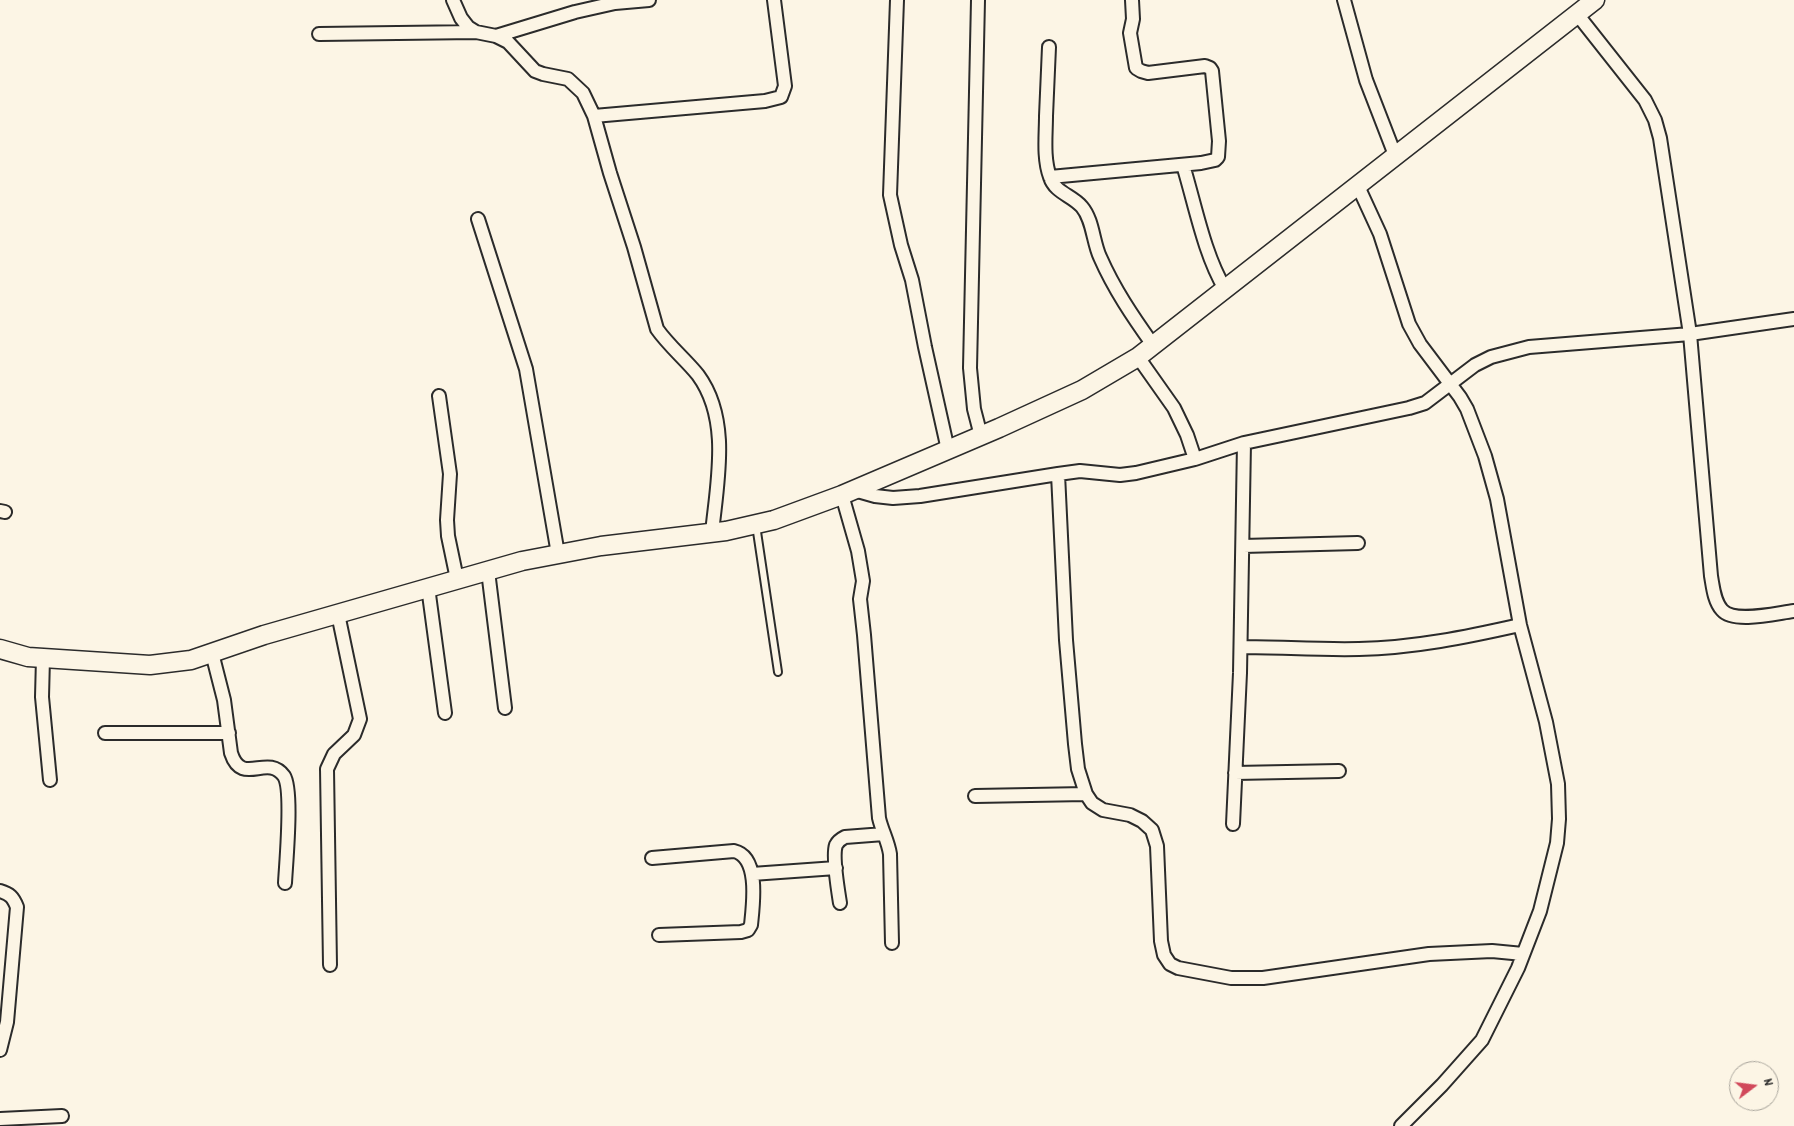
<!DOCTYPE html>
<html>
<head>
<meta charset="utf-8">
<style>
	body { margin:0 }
	#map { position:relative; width:1794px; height:1126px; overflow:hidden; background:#fcf5e5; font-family:Dekko,sans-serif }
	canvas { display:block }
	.north { position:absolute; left:1729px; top:1061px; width:50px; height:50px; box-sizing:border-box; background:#fcf5e5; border:1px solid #a8a49b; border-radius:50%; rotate:75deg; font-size:14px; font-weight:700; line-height:20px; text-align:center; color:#2b2b2b }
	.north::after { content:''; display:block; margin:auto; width:18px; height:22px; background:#d1495b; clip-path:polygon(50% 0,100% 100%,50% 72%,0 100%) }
</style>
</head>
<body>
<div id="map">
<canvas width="1794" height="1126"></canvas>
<div class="north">N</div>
</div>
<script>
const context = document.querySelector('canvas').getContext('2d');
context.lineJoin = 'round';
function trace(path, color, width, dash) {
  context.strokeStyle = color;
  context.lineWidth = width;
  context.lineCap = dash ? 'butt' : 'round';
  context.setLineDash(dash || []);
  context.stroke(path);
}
const lane = new Path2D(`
	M756,525L778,672`);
const street = new Path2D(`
	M453,0L461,18L468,27L476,32L496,36L508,42L535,71L543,74L568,79L583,93L594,116L610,173L634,247L657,329C669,346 685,359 698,375C731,420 717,482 712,533
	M897,0L890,195L901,245L912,280L925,347L948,450
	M978,0L970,368L974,409L981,436
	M1344,0L1366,80L1395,155
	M1577,14L1645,100L1655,120L1660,138L1690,334L1711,576C1713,587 1714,601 1722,610C1734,624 1777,613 1794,611
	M319,34L476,32
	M496,36L575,12L615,3L649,0
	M1049,47C1048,70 1047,93 1046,116C1046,135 1043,158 1050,177C1055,193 1072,195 1082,207C1093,220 1093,242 1100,257C1114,289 1133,317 1153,345
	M594,116L765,101L781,97L785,86L774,0
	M1183,165C1195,204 1204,254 1225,289
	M1050,177L1201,163L1215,160L1218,157L1219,141L1212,71L1210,68L1205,66L1148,73L1141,71L1136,68L1130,33L1133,19L1132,0
	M1357,184L1380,234L1409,324L1420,344L1460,397L1467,409L1485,456L1497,499L1520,625L1546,722L1558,784L1559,819L1557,843L1540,911L1518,968L1482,1040L1442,1085L1401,1126
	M478,219L526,369L558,554
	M1138,357L1174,408L1187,435L1195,459
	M439,396L450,474L447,520L448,536L457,579
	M1058,474L1066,640L1075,744L1078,769L1086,794L1092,803L1103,810L1130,815L1142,821L1152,830L1157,846L1161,941L1164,955L1170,964L1178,968L1231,978H1263L1429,954L1492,951L1523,954
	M854,490L875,496L893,498L920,496L1058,474L1080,471L1120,475L1136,473L1195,459L1244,443L1409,408L1425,403L1475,365L1491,357L1529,347L1690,334L1794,319
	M842,495L858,551L863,581L860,599L864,635L879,818C882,831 888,841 890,854L892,943
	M0,511L5,512
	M1243,546L1358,543
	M488,571L505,708
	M428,587L445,713
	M1241,647C1280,647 1319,650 1359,649C1413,648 1467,637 1520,625
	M212,653L224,700L231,753C242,787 267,753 284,776C293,790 286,863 285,883
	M43,658L42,697L50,780
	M105,733H229
	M1235,773L1339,771
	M975,796L1086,794
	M1233,824L1240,673L1244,443
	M652,858L734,851C760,857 753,905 751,925L748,930L741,932L659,935
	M752,874L836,868
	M0,891C10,894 13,897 17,907L7,1022L0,1050
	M840,903C838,890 832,856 836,845C838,841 841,839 845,837L884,834
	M330,965L327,769L334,754L354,735L360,719L338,614
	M0,1119L62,1116`);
const secondary = new Path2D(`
	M0,649L28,657L150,665L191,660L264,635L522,561L601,546L726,531L774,520L842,495L999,428L1082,390L1138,357L1595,0`);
trace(lane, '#2b2b2b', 10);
trace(street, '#2b2b2b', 16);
trace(secondary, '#2b2b2b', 21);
trace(lane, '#fcf5e5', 6);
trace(street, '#fcf5e5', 12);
trace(secondary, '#fcf5e5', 18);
</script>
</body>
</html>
